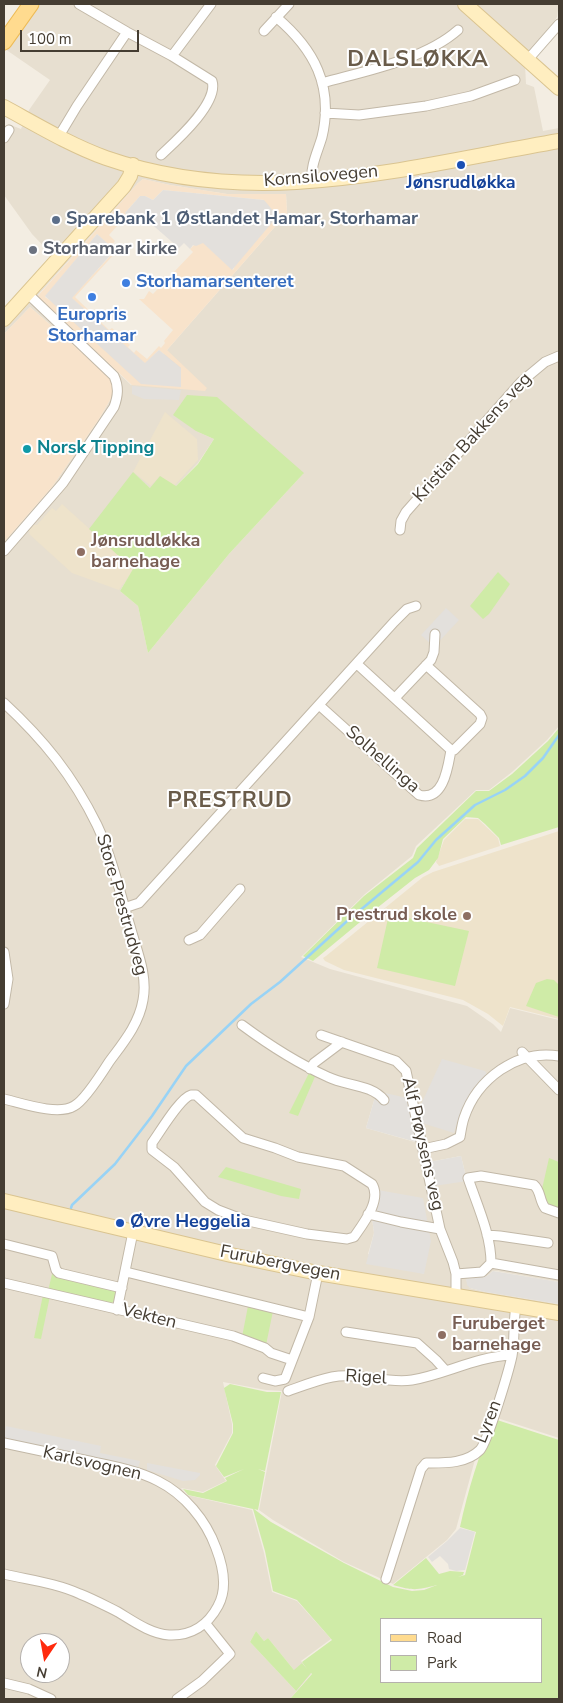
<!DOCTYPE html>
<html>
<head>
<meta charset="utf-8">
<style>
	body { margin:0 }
	#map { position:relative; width:563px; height:1703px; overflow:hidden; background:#f3ede2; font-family:"Nunito Sans",sans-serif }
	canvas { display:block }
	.frame { position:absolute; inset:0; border:5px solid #453d32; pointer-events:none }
	.legend { position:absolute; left:380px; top:1618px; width:162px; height:65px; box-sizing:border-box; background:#fff; border:1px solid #b5b1ad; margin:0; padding:6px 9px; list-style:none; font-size:15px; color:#453d32 }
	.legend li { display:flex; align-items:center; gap:10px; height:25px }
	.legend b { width:25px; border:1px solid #b5b1ad }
	.north { position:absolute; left:20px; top:1633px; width:50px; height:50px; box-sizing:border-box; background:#fff; border:1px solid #b5b1ad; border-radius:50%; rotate:192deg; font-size:14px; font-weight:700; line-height:20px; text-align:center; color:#453d32 }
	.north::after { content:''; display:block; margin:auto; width:18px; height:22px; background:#ff2a0d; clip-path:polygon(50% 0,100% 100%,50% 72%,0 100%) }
	.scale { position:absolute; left:20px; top:30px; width:119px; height:22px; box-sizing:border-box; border:2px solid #453d32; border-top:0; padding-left:6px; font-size:15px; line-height:18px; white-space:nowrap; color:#453d32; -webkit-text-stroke:4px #fff; paint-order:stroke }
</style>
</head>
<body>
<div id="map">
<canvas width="563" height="1703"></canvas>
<div class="frame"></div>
<ul class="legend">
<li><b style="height:6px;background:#ffdb8f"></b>Road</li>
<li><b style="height:14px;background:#cfeba7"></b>Park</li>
</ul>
<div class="north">N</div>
<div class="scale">100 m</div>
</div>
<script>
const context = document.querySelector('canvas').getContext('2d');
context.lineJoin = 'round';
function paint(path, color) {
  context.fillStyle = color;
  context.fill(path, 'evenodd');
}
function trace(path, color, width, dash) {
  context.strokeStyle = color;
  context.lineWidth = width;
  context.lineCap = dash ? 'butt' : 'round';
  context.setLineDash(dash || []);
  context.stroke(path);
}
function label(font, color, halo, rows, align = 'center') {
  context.font = font + ' "Nunito Sans",sans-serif';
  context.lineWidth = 4;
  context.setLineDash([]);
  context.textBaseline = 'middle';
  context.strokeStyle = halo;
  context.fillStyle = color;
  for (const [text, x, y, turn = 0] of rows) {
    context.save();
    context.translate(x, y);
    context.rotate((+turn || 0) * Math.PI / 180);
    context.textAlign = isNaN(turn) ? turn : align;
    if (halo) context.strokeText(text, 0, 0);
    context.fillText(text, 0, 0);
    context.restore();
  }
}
const residential = new Path2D(`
	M37,4H559L557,17L525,64L526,84L534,87L543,131L559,128V726L547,740L512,772L489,790H476L416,846L412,856L365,894L301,957L330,969L467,1006L493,1024L501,1032L510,1008L559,1020V1162L549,1159L559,1210V1282L496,1271H493L487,1276L466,1279L470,1288L486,1292L559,1304V1438L491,1416L479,1445L456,1529L447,1540L393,1584L344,1562L273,1520L259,1510L282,1391L266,1390L223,1382L232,1424V1433L215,1465L226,1481L203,1492L181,1488L187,1495L252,1510L264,1553L272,1592L297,1601L331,1639L301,1661L311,1674L290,1699H4V542L52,487L99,419L113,395L110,377L30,307L4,334V310L53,256L32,234L4,195V130L8,124L21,129L29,110L50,80L5,49ZM143,179L170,185L227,194H286L287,213L167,350L131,385L38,295L138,183ZM196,431L303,474L229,554L148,653L138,606L120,591L133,569V473L150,488L176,486L198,463L214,439ZM385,1093L415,1142L366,1128L375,1097L383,1100ZM461,1156L467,1181L429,1162ZM372,1218L424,1274L368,1254L374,1233ZM256,1631L264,1641L268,1638L294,1670L296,1691L250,1642ZM30,1643H60V1673H30Z`);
const commercial = new Path2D(`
	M143,179L170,185L227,194H286L287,213L167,350L207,388L205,391L132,385L37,297L138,183ZM163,190L264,200L233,270L203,242L194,245L190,249L193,252L153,294L149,291L144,299H139L173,330L164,341L165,343L161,348L159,346L147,359L136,350L134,353L128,347L130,345L112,328L109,330L75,297L117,251L112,245L115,241L109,235L127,215L134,221L125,213L140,196H145L153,200ZM97,234L115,251L71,298L145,364L159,350L181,368V387L45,297Z
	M30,307L110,377L113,384V395L99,419L52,487L4,542V334Z`);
const education = new Path2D(`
	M165,412L197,439L198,460L173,487L160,476L151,486L133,472Z
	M62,504L134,569L119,590L72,573L29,534L30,532L28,531L33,525H37L52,508L56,511Z
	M465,819H478L498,838L500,846L439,866L436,862L444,840Z
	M559,831V1019L510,1007L503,1026L488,1014L463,1000L344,970L325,961L323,958L326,956L423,877L433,872Z`);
const green = new Path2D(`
	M187,395L217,397L304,473L229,554L148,653L138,606L120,591L133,569L89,529L133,472L150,488L160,476L176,486L198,464L214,439L196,431L173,415Z
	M498,572L510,584L489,614L483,619L470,606Z
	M559,728V827L501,845L499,838L485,824L478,818L466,817L443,839L438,858L429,870L415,878L377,908L313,961L303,956L364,896L413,858L417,848L476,791H489L512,774L548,741Z
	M389,914L469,931L455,986L377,968Z
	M547,979L554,980L559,985V1017L526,1006L536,983Z
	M311,1069L317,1072L298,1116L289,1113Z
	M549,1158L559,1162V1210L545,1203L542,1189Z
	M226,1167L301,1189L299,1199L281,1196L218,1177Z
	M53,1270L117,1289L115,1300L111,1304L48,1291Z
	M43,1295L50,1296L41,1339L34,1338Z
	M248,1306L273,1311L266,1345L242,1337Z
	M230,1384L267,1392H281L265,1471L258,1469L265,1472L258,1510L254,1509L271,1522L344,1563L393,1587L412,1591L424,1590L437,1585C417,1590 414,1591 393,1585L426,1558L439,1574L450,1571L464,1572L463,1575L458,1577L465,1575L476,1532L460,1527C468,1490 479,1454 494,1419L559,1440V1699H290L312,1674L311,1673L296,1691L250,1642L256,1631L264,1641L268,1638L294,1670L302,1663L307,1669L302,1662L332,1640L297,1600L273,1591L265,1551L253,1509L188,1495L183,1489L203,1493L227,1481L225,1478L244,1469L224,1477L216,1466L233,1433V1424L224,1388ZM382,1619H542V1682H382Z`);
const parking = new Path2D(`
	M163,190L264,200L275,213V219L232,270L203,243L196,246L193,245L190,249L184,243L179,248L140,214L134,221L125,213L140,196H145L153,200Z
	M97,234L115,250L72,298L145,363L159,350L181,368V387L141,384L45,296Z
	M132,386L181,390L179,400L144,399L132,394Z
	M446,608L459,620L434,647L421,635Z
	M442,1059L485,1071L488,1076L462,1116L458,1119L454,1133L422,1123L419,1109Z
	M385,1093L407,1098L416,1142L366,1128L375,1097L383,1099Z
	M461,1156L467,1181L434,1186L429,1162Z
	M378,1190L423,1198L431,1241L424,1274L366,1264L374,1233L372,1218Z
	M493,1271L559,1282V1304L486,1292L470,1288L467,1285L466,1279L487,1276Z
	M6,1426L101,1446L100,1453L140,1461L138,1468L4,1438Z
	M147,1463L200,1473V1475L195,1480L183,1481L147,1470Z
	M460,1528L475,1532L465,1570L456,1571L449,1569L448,1564L440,1556L432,1562L428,1557L447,1541Z`);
const stream = new Path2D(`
	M71,1208L72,1205L115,1164L152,1116L186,1066L251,1004L280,982L346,922L418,862L436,840L475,805L505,790L525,776L543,758L559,735`);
const street = new Path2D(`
	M79,4L127,32L172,56L212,81C219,103 176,141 161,155
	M276,17C314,49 334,86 322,137C318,151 310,166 312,182
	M264,31L289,4
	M172,56L211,4
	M531,56L559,24
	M322,83C365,71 424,60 458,30
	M325,113L359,115L426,106L471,96L515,80
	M59,136L77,106L127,32
	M4,138L9,130
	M400,530L401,521L406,512L521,382L545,362L559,356
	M4,551L63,483L114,407C118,396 119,387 114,376L27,293
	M357,664L451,750H454L480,724L482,718L480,714L426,665
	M395,698L431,660L434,652L435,634
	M4,703C44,740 73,776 97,825C112,857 120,893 130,926C136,949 148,975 143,1000C139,1024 123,1043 109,1062C102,1073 84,1101 74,1106C58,1116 21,1103 4,1099
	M319,705L419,795C444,802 448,766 451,750
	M124,908L139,903L394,622L407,609L416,606
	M189,940L200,935L240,889
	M4,952L8,979L4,1004
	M242,1025C269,1045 297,1063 328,1077C346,1086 371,1084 384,1100
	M321,1035L396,1061L406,1071L440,1229L453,1262L456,1274V1296
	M522,1052L559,1090
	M310,1069L314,1063L342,1042
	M191,1095H196L243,1138L275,1148L298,1157L344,1166L372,1184C382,1200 363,1224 354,1237L347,1239L307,1234L244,1220L218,1210L205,1202L174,1167L152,1150V1143C160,1132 180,1098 191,1095Z
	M423,1149L446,1144L460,1137C461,1131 462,1124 464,1118C477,1079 517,1049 559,1056
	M368,1214L401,1222L440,1229
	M487,1235L500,1236L548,1243
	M4,1244L52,1256L56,1270L59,1273L122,1288
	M491,1263L559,1275
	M126,1272L309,1317
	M456,1274L482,1272L491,1263C491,1234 477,1205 468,1178L481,1176L534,1185C541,1191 539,1200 545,1208L559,1213
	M4,1283L233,1336L265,1348L271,1353L292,1360
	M117,1310L133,1232
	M346,1332L417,1343L436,1360L445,1370
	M263,1378L275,1381L285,1379L309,1317L318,1273
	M288,1391C302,1386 317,1380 332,1377C358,1372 386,1384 412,1380C447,1374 474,1357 512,1355
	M4,1443C32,1449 60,1455 89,1461C111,1466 137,1470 158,1481C184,1494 206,1520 216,1548C223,1566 228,1588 218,1606C208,1625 191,1636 169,1635C151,1634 133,1621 118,1612C106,1606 93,1599 80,1594C56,1583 29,1580 4,1574
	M386,1579L421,1469L426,1463C444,1463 466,1464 480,1450C488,1441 509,1370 512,1356C515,1339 513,1323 516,1306
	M4,1683L29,1689L51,1699
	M177,1699L202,1681L230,1654L206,1624`);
const secondary = new Path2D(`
	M465,4L559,88
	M4,107C37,125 70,145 106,158C258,211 407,167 559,141
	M4,319L124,186L130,176L133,165
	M4,1201L231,1255L318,1273L559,1313`);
const primary = new Path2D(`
	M4,42L31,4`);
const markers = [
	[461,165,5,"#1a4fb4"],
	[56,220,5,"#5c6f8a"],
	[33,250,5,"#6b7280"],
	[126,283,5,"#3f7fe0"],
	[92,297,5,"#3f7fe0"],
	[27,449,5,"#0f9aa8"],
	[81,552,5,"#8d6e63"],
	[467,916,5,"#8d6e63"],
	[120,1223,5,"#1a4fb4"],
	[442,1335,5,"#8d6e63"]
];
const streetNames = [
	["Kornsilovegen",321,177,-5],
	["Kristian Bakkens veg",473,438,-48],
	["Solhellinga",382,760,41],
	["Store Prestrudveg",121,905,74],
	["Alf Prøysens veg",422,1144,77],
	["Furubergvegen",280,1264,11],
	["Vekten",149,1317,14],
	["Rigel",366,1378,3],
	["Lyren",489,1422,-69],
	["Karlsvognen",92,1464,13]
];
const transitNames = [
	["Jønsrudløkka",461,184],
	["Øvre Heggelia",130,1223,"left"]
];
const serviceNames = [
	["Sparebank 1 Østlandet Hamar, Storhamar",66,220]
];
const worshipNames = [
	["Storhamar kirke",43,250]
];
const shopNames = [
	["Storhamarsenteret",136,283],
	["Europris",92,316,"center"],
	["Storhamar",92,337,"center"]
];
const cultureNames = [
	["Norsk Tipping",37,449]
];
const educationNames = [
	["Jønsrudløkka",91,542],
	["barnehage",91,563],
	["Prestrud skole",457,916,"right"],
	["Furuberget",452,1325],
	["barnehage",452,1346]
];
const districtNames = [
	["DALSLØKKA",418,61],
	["PRESTRUD",230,802]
];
paint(residential, '#e7dfd0');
paint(commercial, '#f8e3cb');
paint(education, '#eee3cb');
paint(green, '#cfeba7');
paint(parking, '#e3e0dc');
trace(stream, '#98d3f6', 2.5);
trace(street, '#c2b8a7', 11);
trace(secondary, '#dac490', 16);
trace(primary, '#edbb56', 17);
trace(street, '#fff', 9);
trace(secondary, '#ffeec0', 14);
trace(primary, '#ffdb8f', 15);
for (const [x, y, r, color] of markers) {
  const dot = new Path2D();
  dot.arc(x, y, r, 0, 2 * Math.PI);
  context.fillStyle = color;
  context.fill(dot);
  trace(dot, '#fff', 2);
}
label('18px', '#453d32', '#fff', streetNames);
label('bold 18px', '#164399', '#fff', transitNames);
label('bold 18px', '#4e5e75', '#fff', serviceNames, 'left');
label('bold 18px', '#5b616d', '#fff', worshipNames, 'left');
label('bold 18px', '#366cbe', '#fff', shopNames, 'left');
label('bold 18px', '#0d838f', '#fff', cultureNames, 'left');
label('bold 18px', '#785e54', '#fff', educationNames, 'left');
context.letterSpacing = '1px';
label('bold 22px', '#695b49', '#fff', districtNames);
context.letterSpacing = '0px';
</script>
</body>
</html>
